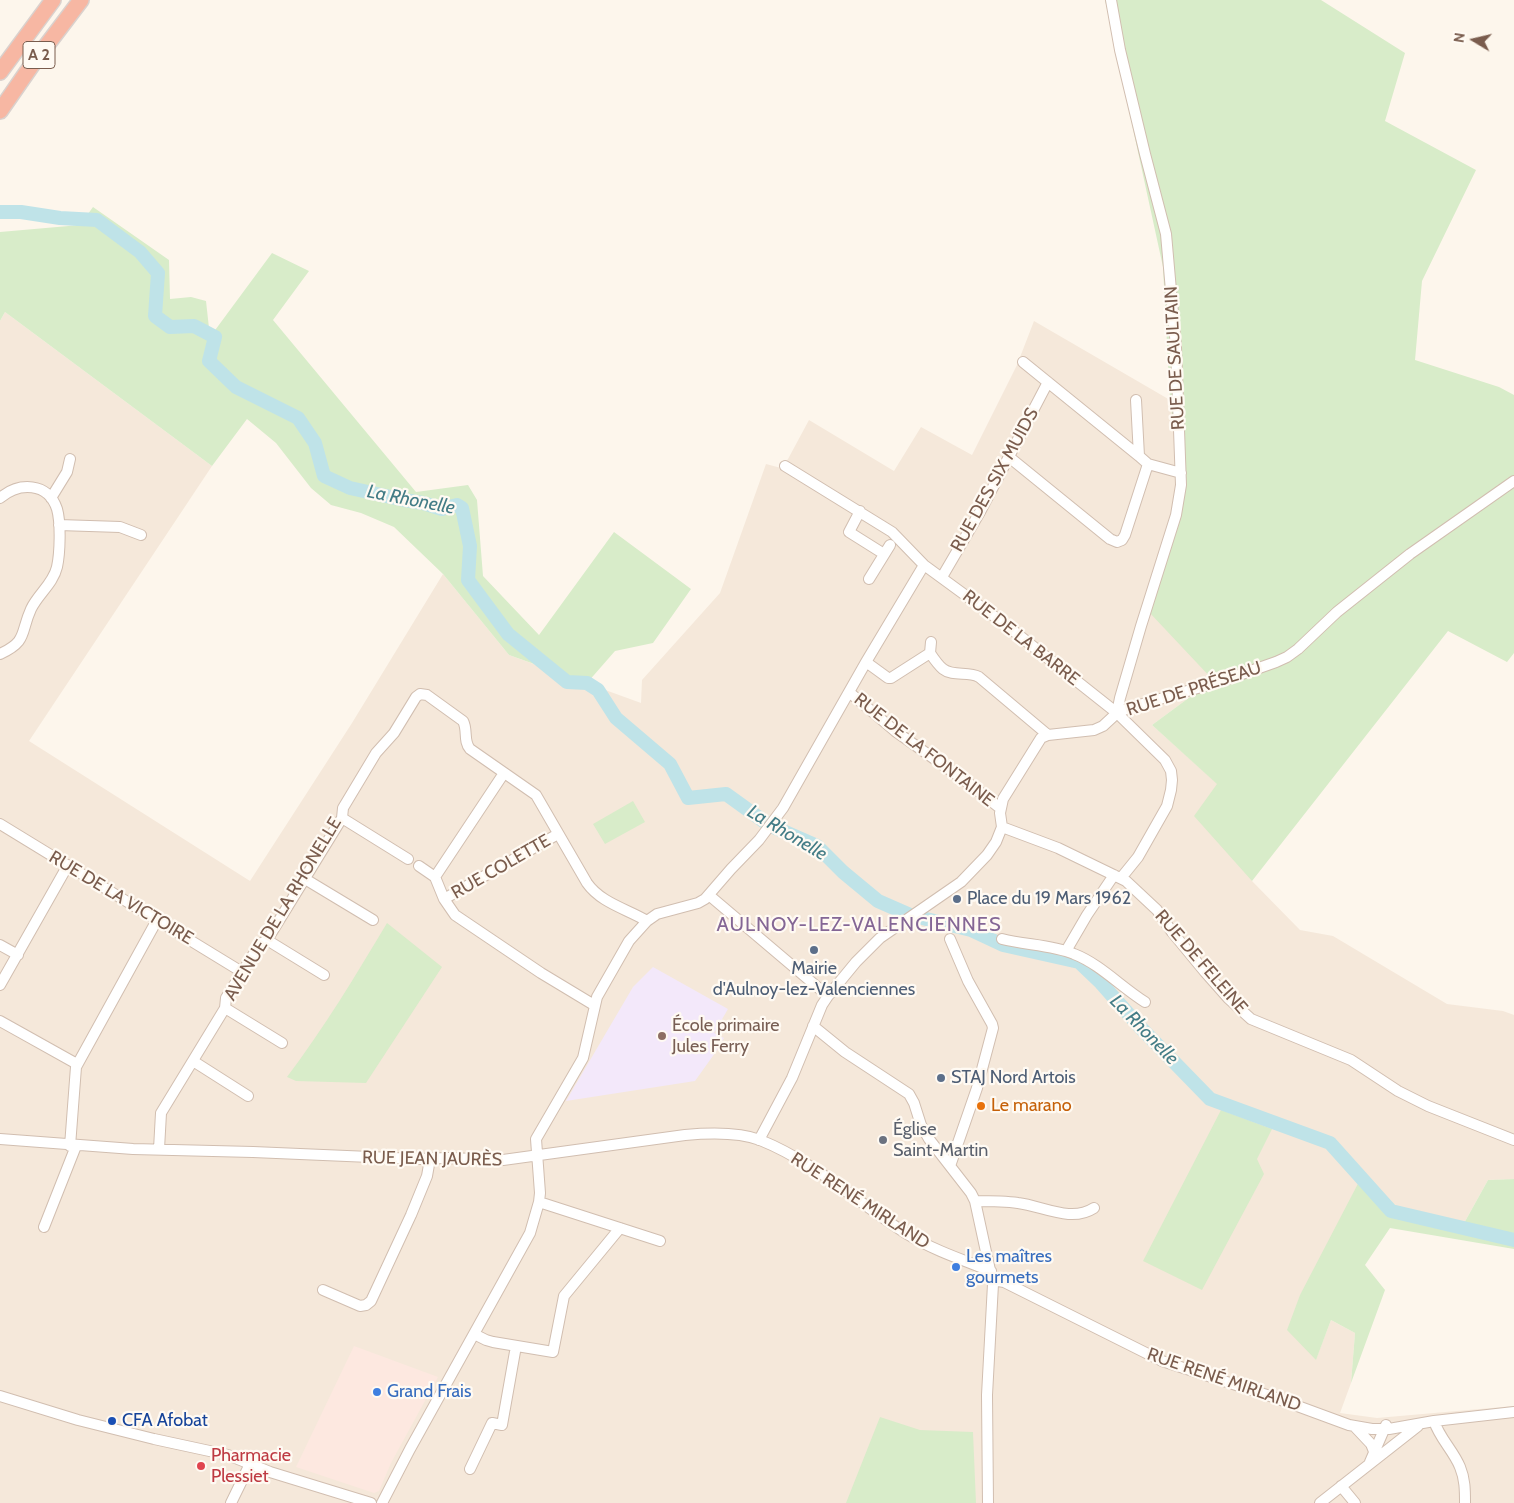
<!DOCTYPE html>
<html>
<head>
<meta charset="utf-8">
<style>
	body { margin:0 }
	#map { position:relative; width:1514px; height:1503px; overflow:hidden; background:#fdf6ec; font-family:Cabin,sans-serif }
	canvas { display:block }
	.north { position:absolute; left:1449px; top:15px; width:50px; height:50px; -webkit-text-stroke:4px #fffaf3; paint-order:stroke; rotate:279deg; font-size:14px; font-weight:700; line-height:20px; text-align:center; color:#7a5c4d }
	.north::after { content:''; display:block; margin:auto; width:18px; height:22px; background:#7a5c4d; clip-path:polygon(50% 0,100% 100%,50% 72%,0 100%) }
</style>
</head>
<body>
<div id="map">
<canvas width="1514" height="1503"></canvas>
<div class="north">N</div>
</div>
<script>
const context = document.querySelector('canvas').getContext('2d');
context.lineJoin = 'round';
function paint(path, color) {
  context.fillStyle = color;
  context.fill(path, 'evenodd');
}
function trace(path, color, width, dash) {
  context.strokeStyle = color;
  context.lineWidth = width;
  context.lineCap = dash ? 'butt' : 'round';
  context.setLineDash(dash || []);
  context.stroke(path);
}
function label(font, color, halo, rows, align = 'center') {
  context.font = font + ' Cabin,sans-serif';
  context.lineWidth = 4.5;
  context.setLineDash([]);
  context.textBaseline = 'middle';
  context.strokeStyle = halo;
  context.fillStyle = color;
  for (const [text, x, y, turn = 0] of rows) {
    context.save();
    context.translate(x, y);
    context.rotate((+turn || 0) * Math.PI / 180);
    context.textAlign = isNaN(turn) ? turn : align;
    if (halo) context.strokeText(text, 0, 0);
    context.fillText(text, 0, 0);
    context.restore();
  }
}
const residential = new Path2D(`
	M5,312L212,466L29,741L250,881L352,723L443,574L509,655L641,703L642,680L720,593L766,464L781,468L788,459L809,420L894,471L921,427L972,455L1017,365L1034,321L1170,400L1183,502L1213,680L1152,725L1218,784L1252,881L1300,930L1333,936L1447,1004L1503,1011L1514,1015V1179L1488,1180L1463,1225L1398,1208L1363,1174L1316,1359L1331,1320L1355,1333L1351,1383L1340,1413L1377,1418L1514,1406V1503H0V321Z`);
const commercial = new Path2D(`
	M354,1346L438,1377L391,1463L379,1491L374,1493L296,1467Z`);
const education = new Path2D(`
	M653,967L728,1009L714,1033L724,1038L715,1053L695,1081L566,1101L633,987Z`);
const green = new Path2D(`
	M1105,0H1321L1405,53L1385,121L1476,170L1422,281L1415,360L1499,387L1514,395V653L1507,662L1448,631L1252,881L1194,816L1217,784L1152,725L1213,680L1149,612L1183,502L1170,400L1163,267Z
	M93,207L169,260L170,299L191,297L206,301L210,337L272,253L309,271L273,320L416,492L468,485L477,500L483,576L539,635L614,532L691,589L653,643L615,651L587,683L509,655L443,574L394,527L361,513L331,505L311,488L276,443L247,419L212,466L5,312L0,321V232L80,225Z
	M633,801L645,822L605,844L593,824Z
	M387,923L442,967L366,1083L296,1081L287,1077C324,1028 356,975 387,923Z
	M1221,1110L1272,1129L1257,1159L1264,1174L1202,1290L1143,1261Z
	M1363,1174L1398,1208L1463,1225L1488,1180L1514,1179V1249L1390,1228L1365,1265L1385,1290L1351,1383L1355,1333L1331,1320L1316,1360L1287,1330L1300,1295Z
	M880,1417L920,1430L973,1432L976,1503H846Z`);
const river = new Path2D(`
	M0,212H21L60,218L97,220L140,252L158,273L155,316L170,327L194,326L215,337L209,361L236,387L298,418L315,443L324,476L350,488L404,500L423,503L442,509L457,505L462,508L470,546L468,580L508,634L567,682L587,683L598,690L616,718L670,764L688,798L726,794L769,825L817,846L843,872L878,901L910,915L971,930L1003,945L1079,962L1101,983L1140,1027L1210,1099L1330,1143L1391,1211L1514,1240`);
const minor = new Path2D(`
	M1111,0L1120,50L1145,154L1166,234L1176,347L1181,485L1176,515L1141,626L1120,698L1117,713
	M1023,362L1139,456
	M1136,400L1139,456L1148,464L1181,473
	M1009,457L1110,539L1117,542L1122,540L1125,535L1148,464
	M785,466L892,532L924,565L1006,625L1117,713L1165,760L1171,771L1172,780L1171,790L1167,806L1138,857L1121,878
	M0,498C19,482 48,482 57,509C61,523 60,553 57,567C53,584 38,594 31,609C20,633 28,641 0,654
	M51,498L67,472L70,459
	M860,511L849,532L884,554
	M59,525L120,527L141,535
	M942,577L980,512L1048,382
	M869,579L890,545
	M930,653L931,642
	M866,662L888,678H891L930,653C934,659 938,665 943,669C953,677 968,671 979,677L1048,735
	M849,692L895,731L967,782L1000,808
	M342,818L408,859
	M0,824L242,972
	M1002,827L1058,848L1126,881L1157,910L1172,932L1205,972L1228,998L1251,1019L1351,1060L1398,1091L1428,1106L1514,1140
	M419,866L435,877L444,899L455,915L541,973L594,1005
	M435,877L504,773
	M305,879L373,920
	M710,896L828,996
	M444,899L558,834
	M950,939L968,981L992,1024L993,1028L977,1088L950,1166
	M1002,939C1025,945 1053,945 1074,954C1100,964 1121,987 1145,1002
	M267,940L324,975
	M0,945L18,955
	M1066,951L1087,915L1114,875
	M0,985L68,865
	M225,1008L282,1043
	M0,1021L77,1064
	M813,1026L845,1052L909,1094L914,1103L921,1125L929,1139L971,1193L975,1201L993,1284L987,1395L988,1503
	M193,1061L248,1096
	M0,1139L133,1149L253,1152L417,1159L448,1158L503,1160L685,1135C707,1133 739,1132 760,1140C815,1162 858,1203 907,1234C933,1250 963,1260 991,1271
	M759,1140L792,1078L822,1005L828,996L856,962L880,938L961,882L987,855L996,842L1002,827L1000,813L1003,799L1041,738L1048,735L1094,730L1103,726L1117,713L1129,708L1225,680L1276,662L1287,657L1298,649L1337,612L1410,554L1514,481
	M70,1146L76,1067L157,920
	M159,1149L161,1113L225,1008L226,998L260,944L267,940L342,818L343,808L376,753L394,733L416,697L420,694L427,695L463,721C468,730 463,741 470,749L536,795L587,883C601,903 627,909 647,921
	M975,1201C990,1201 1004,1201 1018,1203C1043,1206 1071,1223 1094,1208
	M539,1202L660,1241
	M44,1227L76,1146
	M993,1280L1004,1282L1162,1361L1273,1397L1349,1425L1372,1429H1389L1434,1421L1514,1412
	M323,1290L360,1306L366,1305L371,1301L411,1215L427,1176L430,1159
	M474,1334L486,1340L493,1342L553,1352L564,1296L620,1228
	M0,1396L78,1420L154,1439L228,1455L270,1472L371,1503
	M1434,1421C1440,1439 1453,1450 1460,1467C1465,1479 1465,1490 1465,1503
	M1355,1427L1371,1444L1375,1454
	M1370,1462L1386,1425
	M470,1469L492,1423L502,1425L516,1346
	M1341,1486L1355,1503
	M231,1503L250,1464
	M382,1503L410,1449L530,1233L539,1202L540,1193L536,1139L583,1058L597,997L629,941L647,921L657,914L698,903L705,899L731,869L759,840L783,808L866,662L924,565
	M1320,1503L1418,1426`);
const highway = new Path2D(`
	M0,72L53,0
	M0,111L34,62L81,0`);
const markers = [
	[957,899,5,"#5c6f8a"],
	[814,950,5,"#5c6f8a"],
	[662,1036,5,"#8d6e63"],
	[941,1078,5,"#5c6f8a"],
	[981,1106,5,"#e8710a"],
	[883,1140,5,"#6b7280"],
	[956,1267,5,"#3f7fe0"],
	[377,1392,5,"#3f7fe0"],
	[112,1421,5,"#1a4fb4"],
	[201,1466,5,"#e0444e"]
];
const shields = [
	[39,55,32]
];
const shieldNames = [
	["A 2",39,55]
];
const streetNames = [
	["RUE DE SAULTAIN",1175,358,-93],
	["RUE DES SIX MUIDS",995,480,-61],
	["RUE DE LA BARRE",1021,638,38],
	["RUE DE PRÉSEAU",1194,689,-18],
	["RUE DE LA FONTAINE",924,750,38],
	["RUE COLETTE",501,867,-30],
	["RUE DE LA VICTOIRE",121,898,31],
	["AVENUE DE LA RHONELLE",283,909,-59],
	["RUE DE FELEINE",1201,962,49],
	["RUE JEAN JAURÈS",432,1159,1],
	["RUE RENÉ MIRLAND",860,1201,33],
	["RUE RENÉ MIRLAND",1224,1380,19]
];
const serviceNames = [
	["Place du 19 Mars 1962",967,899],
	["Mairie",814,969,"center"],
	["d'Aulnoy-lez-Valenciennes",814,990,"center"],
	["STAJ Nord Artois",951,1078]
];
const educationNames = [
	["École primaire",672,1026],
	["Jules Ferry",672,1047]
];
const foodNames = [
	["Le marano",991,1106]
];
const worshipNames = [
	["Église",893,1130],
	["Saint-Martin",893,1151]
];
const shopNames = [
	["Les maîtres",966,1257],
	["gourmets",966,1278],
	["Grand Frais",387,1392]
];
const transitNames = [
	["CFA Afobat",122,1421]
];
const healthNames = [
	["Pharmacie",211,1456],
	["Plessiet",211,1477]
];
const waterNames = [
	["La Rhonelle",411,500,11],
	["La Rhonelle",787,833,31],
	["La Rhonelle",1144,1030,46]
];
const quarterNames = [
	["AULNOY-LEZ-VALENCIENNES",859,925]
];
paint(residential, '#f5e8da');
paint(commercial, '#fde8e0');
paint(education, '#f3e8fa');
paint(green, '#d8ecc9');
trace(river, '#bfe3e8', 14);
trace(minor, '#d1beb0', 12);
trace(highway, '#dad1cd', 18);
trace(minor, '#fff', 10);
trace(highway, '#f7b7a3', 15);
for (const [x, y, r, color] of markers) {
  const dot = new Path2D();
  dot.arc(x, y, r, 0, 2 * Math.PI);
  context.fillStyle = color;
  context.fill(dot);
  trace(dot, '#fffaf3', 2);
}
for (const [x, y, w] of shields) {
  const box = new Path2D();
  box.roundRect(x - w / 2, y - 13.5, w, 27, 4);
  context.fillStyle = '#fffaf3';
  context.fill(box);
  trace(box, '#7a5c4d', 1);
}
label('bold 16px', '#7a5c4d', null, shieldNames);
label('18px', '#7a5c4d', '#fffaf3', streetNames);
label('18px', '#4e5e75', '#fffaf3', serviceNames, 'left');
label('18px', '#785e54', '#fffaf3', educationNames, 'left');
label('18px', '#c56008', '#fffaf3', foodNames, 'left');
label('18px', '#5b616d', '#fffaf3', worshipNames, 'left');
label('18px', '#366cbe', '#fffaf3', shopNames, 'left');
label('18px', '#164399', '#fffaf3', transitNames, 'left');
label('18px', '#be3a42', '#fffaf3', healthNames, 'left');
label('italic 19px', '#437c86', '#fffaf3', waterNames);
context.letterSpacing = '1px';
label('20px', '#846695', '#fffaf3', quarterNames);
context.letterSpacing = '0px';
</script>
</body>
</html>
